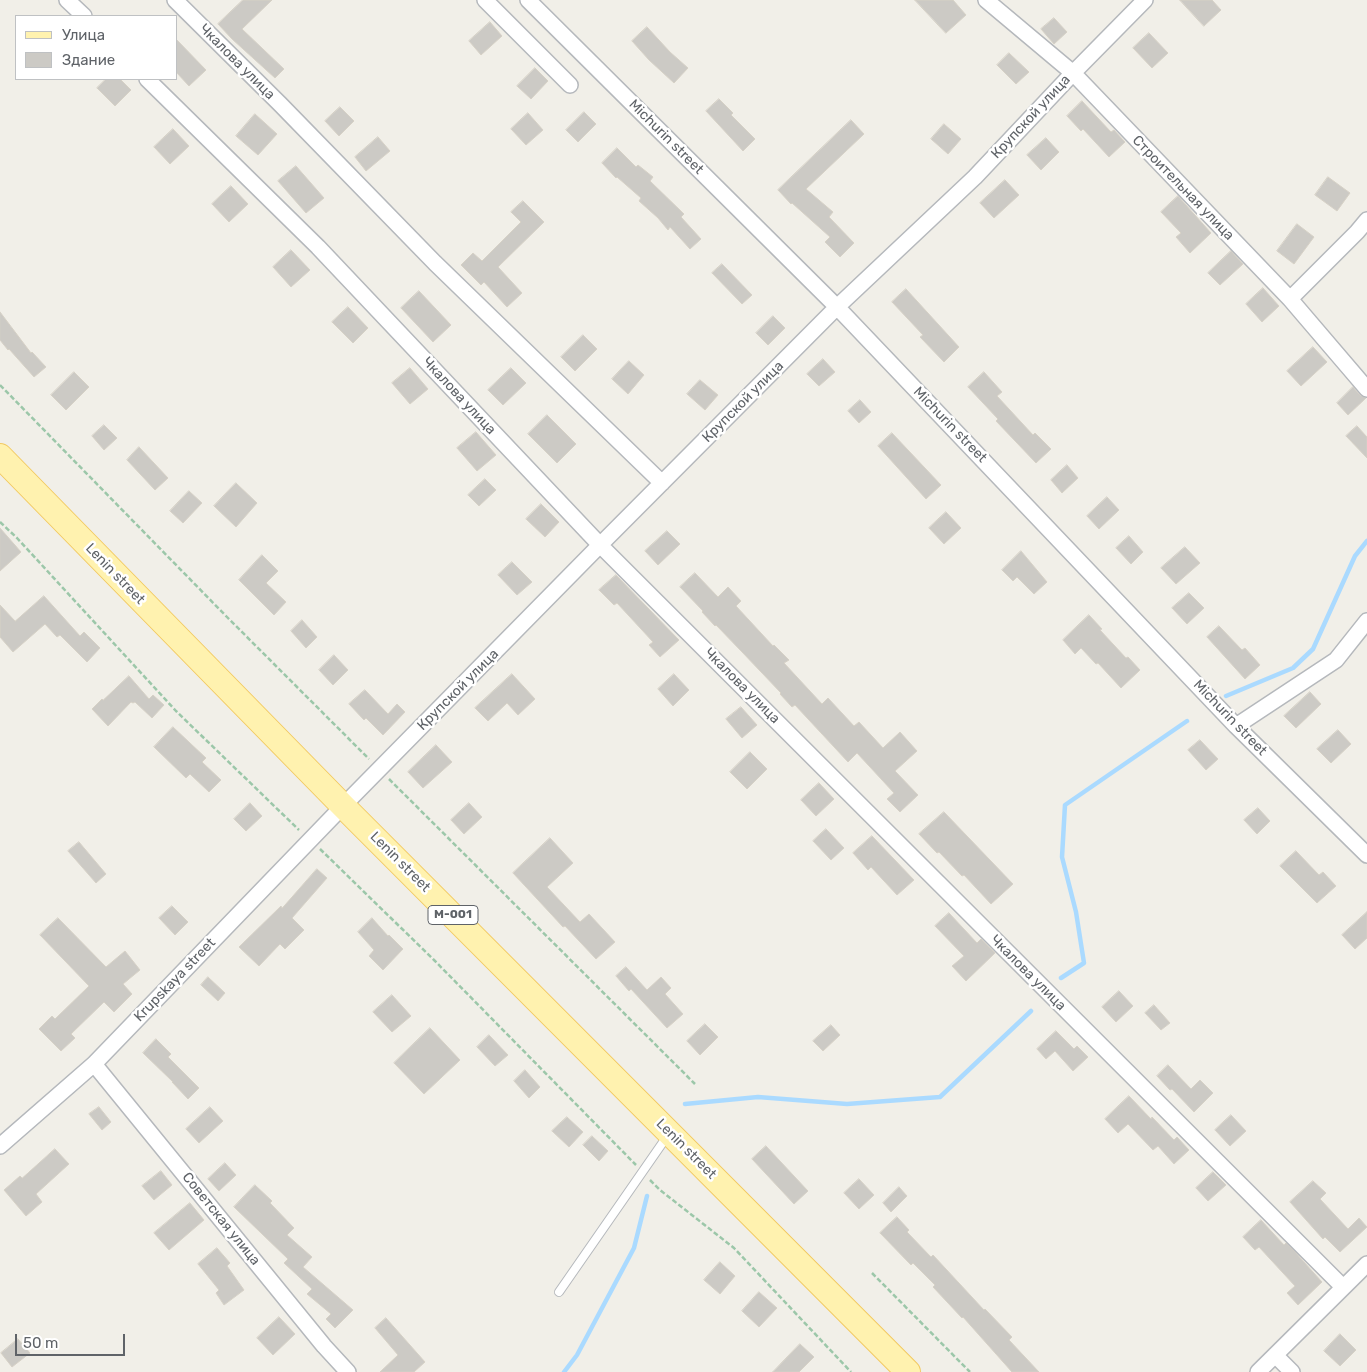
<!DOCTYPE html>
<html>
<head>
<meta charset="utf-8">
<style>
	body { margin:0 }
	#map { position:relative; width:1367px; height:1372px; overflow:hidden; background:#f1efe8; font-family:Rubik,sans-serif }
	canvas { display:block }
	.legend { position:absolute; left:15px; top:15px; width:162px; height:65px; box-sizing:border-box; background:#fff; border:1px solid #bfc1c3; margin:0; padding:6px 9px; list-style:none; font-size:15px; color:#5f6368 }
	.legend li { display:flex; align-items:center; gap:10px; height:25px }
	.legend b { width:25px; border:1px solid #bfc1c3 }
	.scale { position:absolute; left:15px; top:1334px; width:110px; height:22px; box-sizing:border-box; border:2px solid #5f6368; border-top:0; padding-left:6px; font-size:15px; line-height:18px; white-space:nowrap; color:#5f6368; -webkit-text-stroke:4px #fff; paint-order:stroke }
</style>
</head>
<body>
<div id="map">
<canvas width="1367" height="1372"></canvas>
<ul class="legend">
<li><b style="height:6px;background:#fff2af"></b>Улица</li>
<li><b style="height:14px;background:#cccac5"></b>Здание</li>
</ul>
<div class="scale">50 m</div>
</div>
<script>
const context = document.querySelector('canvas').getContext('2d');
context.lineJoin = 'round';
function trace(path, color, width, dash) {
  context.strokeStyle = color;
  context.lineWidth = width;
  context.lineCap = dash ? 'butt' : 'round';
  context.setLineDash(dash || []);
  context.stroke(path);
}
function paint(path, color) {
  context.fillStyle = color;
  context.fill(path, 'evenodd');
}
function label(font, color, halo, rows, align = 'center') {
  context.font = font + ' Rubik,sans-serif';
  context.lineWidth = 5;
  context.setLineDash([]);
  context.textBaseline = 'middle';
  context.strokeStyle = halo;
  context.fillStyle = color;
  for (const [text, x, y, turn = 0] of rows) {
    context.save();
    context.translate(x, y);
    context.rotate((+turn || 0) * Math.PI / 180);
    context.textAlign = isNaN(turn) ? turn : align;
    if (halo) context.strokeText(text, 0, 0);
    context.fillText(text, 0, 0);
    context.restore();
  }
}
const stream = new Path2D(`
	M1226,696L1293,668L1313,649L1355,556L1367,541
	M1061,978L1084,963L1076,912L1062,857L1065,805L1187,721
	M685,1104L758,1097L847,1104L940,1097L1031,1011
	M564,1372L577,1355L634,1248L647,1196`);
const building = new Path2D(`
	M243,0H272L242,29L284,69L275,78L232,39L218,24Z
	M915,0H953L966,15L946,33Z
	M1180,0H1212L1221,10L1204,26Z
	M1054,18L1067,32L1054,44L1041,29Z
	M490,22L502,36L481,55L469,41Z
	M647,27L670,52L688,68L674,83L649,60L632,41Z
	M1149,33L1168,53L1152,68L1133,48Z
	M176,39L206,70L189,86L176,72Z
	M1009,53L1029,72L1016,84L997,65Z
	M535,68L548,81L531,99L517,86Z
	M106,79H120L131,90L115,106L97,88Z
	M719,99L733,113L731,115L755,139L743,151L706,111Z
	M1082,101L1111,132L1114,130L1125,142L1109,157L1083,129L1081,131L1067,116Z
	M340,107L354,121L339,136L325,121Z
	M584,112L596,124L578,142L566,130Z
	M528,113L543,130L526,145L511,129Z
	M255,114L277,134L258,155L236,136Z
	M851,120L864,134L806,189L833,212L829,217L854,243L840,257L825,242L830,237L792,203L791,204L778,190Z
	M944,124L961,139L948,154L931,139Z
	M173,129L189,146L170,164L154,147Z
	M378,137L390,151L366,171L355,157Z
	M1046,138L1059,152L1041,170L1027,155Z
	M617,148L636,167L638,165L653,177L650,181L684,214L681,217L701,239L690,249L670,227L668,230L658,218L639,201L641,198L617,177L616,178L602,163Z
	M296,166L324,198L306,213L278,181Z
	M1328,177L1350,193L1337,211L1315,195Z
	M1005,180L1019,195L994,218L980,203Z
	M231,186L248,204L229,222L212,204Z
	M1178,196L1211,233L1190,253L1176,237L1181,233L1161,212Z
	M523,201L544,222L498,267L522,293L507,307L484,282L481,285L461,265L473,253L482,261L521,222L511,212Z
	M1297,224L1314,237L1294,264L1277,251Z
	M291,250L310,270L291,287L273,267Z
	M1231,251L1243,264L1220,285L1208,273Z
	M722,264L752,295L742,304L712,273Z
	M1263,288L1279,306L1262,322L1246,304Z
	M906,289L959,347L944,362L920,337L923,335L892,302Z
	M419,291L451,325L433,342L401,308Z
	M348,307L368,328L353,343L332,322Z
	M0,312L31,353L32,352L46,367L34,377L9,349L8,350L0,340Z
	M773,316L785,328L768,345L756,333Z
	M583,335L597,349L575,371L561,357Z
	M1313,347L1327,362L1301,386L1287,371Z
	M823,359L835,372L819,386L807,374Z
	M629,361L644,375L628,394L612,379Z
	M410,368L428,389L410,404L392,383Z
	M511,368L526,383L503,405L488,390Z
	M74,372L89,387L66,410L51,395Z
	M984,372L1002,392L997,396L1033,435L1035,433L1051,449L1036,463L996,421L998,419L968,387Z
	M700,380L718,395L705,410L687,394Z
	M1353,387L1360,395L1366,398L1348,415L1337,403Z
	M860,400L871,412L859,423L848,411Z
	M547,415L576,444L557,463L528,434Z
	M104,425L117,438L104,450L92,436Z
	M1357,426L1367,437V458L1346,436Z
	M476,432L496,455L477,471L457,448Z
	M892,433L941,485L926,499L878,446Z
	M139,447L168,478L155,490L127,460Z
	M1067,465L1078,478L1062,493L1051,480Z
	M485,479L496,490L479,506L468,495Z
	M236,483L257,503L236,527L214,506Z
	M189,491L202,503L183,523L170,511Z
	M1107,497L1119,510L1099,529L1087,516Z
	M541,504L559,522L545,537L526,519Z
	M946,512L961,528L944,544L929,528Z
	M0,528L21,552L0,571Z
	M667,531L680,544L658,565L645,551Z
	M1129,536L1143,552L1131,564L1116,548Z
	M1185,547L1200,563L1176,584L1161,568Z
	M1021,551L1047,582L1034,594L1017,577L1013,581L1002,570Z
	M262,555L278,571L266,583L286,602L274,615L239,580Z
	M512,562L532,582L517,595L498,575Z
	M695,573L718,597L728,587L741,601L736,606L773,646L774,645L789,660L784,663L822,704L828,698L854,726L859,722L883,748L900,732L917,751L895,771L918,795L900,812L887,799L894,793L857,753L848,762L795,705L792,707L780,694L781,693L742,652L716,625L715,626L702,612L703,611L680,587Z
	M616,575L679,640L660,657L649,645L653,642L617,603L614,605L599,590Z
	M1189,593L1204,608L1187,624L1172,608Z
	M44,596L80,636L84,632L100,648L87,662L60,635L57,637L45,624L13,652L0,637V605L15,621Z
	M1089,615L1102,629L1100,630L1126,658L1128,657L1140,670L1121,688L1098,663L1096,664L1081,648L1075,654L1063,640Z
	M302,620L317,637L306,648L291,631Z
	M1219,626L1242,650L1245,648L1260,665L1245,679L1207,637Z
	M334,655L348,670L333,685L319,670Z
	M512,674L535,699L518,715L507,703L488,721L475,708Z
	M674,674L689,690L673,706L658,689Z
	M129,676L149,699L153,695L164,705L152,718L135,702L133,703L131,702L108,726L92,709L102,699L103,700Z
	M365,690L388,714L397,704L405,712L383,735L366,718L364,720L349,704Z
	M1310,692L1321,704L1296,728L1284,716Z
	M741,707L757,725L742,738L726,719Z
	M173,727L206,758L202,762L221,780L209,792L190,774L186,778L154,747Z
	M1338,730L1351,744L1331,763L1317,749Z
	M1200,740L1218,759L1206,770L1188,750Z
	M436,745L452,762L423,788L408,772Z
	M750,752L767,769L747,789L730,772Z
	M819,783L834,799L816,816L801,800Z
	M250,803L262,816L246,831L234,819Z
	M469,803L482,817L464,834L451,820Z
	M1258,808L1270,821L1257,834L1244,820Z
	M944,812L1013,884L991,904L964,875L962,876L939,852L937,853L919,834Z
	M826,829L844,848L831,860L813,841Z
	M872,836L914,880L897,895L871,867L868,870L853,853Z
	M550,838L573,863L547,887L580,922L589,914L615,942L596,959L565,926L563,927L513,873Z
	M79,842L106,874L96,883L68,851Z
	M1296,851L1319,875L1323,872L1336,886L1317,903L1280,866Z
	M317,869L327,878L292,918L304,930L285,949L280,944L259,966L239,947L281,906L282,908Z
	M172,906L188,922L175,935L159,918Z
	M1367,912V938L1355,949L1342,935Z
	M949,913L977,943L981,939L995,953L966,981L952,966L964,956L935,926Z
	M58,918L106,967L125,951L140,970L123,984L132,994L114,1012L104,1002L71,1034L75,1038L61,1051L39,1029L52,1016L55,1019L89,986L40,935Z
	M372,918L388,936L389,935L403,949L383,970L369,956L374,950L358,932Z
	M626,967L647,990L661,977L671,988L665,994L683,1014L667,1028L631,989L629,991L616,976Z
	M208,977L225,993L218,1001L201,985Z
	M1119,991L1133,1006L1116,1022L1102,1007Z
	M392,995L411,1016L392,1032L373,1012Z
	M1154,1005L1170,1023L1161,1030L1145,1013Z
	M705,1024L718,1037L700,1055L687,1041Z
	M831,1025L840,1035L823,1051L813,1041Z
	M430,1028L460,1060L424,1094L394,1063Z
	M1056,1031L1074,1049L1077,1046L1088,1057L1073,1071L1055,1051L1046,1059L1037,1049Z
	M489,1035L508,1055L495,1066L477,1047Z
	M156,1039L171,1054L168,1057L199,1088L188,1099L172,1082H173L143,1053Z
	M1168,1065L1191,1089L1200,1080L1213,1093L1194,1112L1172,1089L1170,1090L1157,1076Z
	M525,1070L540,1087L529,1098L514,1081Z
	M1129,1096L1151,1119L1152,1117L1174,1140L1177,1137L1189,1150L1174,1164L1158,1146L1153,1150L1128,1124L1118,1133L1105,1119Z
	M99,1107L111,1122L102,1130L89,1114Z
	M210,1107L223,1121L199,1143L186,1129Z
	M1231,1115L1246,1131L1230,1146L1215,1130Z
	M567,1117L583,1132L569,1147L552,1131Z
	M592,1136L608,1151L599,1161L583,1145Z
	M766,1146L808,1191L794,1204L752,1159Z
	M55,1149L69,1164L36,1194L42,1202L26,1216L4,1190L20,1176L22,1178Z
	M225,1163L236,1175L219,1191L208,1179Z
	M161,1171L172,1185L154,1200L142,1186Z
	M1213,1172L1226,1185L1208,1201L1196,1188Z
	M859,1179L874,1195L859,1209L844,1193Z
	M1313,1181L1326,1193L1320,1199L1348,1229L1359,1218L1367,1227L1340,1252L1325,1237L1323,1239L1290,1202Z
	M255,1185L272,1201L270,1203L294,1228L287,1235L312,1257L303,1267L353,1310L335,1328L326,1319L331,1314L307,1294L312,1289L284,1263L288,1259L234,1207Z
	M899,1187L907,1196L891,1212L883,1203Z
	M190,1203L204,1220L169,1250L154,1233Z
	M897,1217L909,1230L907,1232L931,1257L933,1255L984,1310L985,1309L1012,1337L1009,1340L1039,1372H1012L963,1317L962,1318L933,1287L935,1285L913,1263L911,1265L880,1233Z
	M1261,1220L1284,1245L1286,1243L1296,1253L1322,1282L1298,1305L1287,1293L1295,1286L1259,1247L1255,1250L1243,1237Z
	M217,1248L230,1263L227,1266L244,1290L224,1305L216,1293L219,1290L198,1264Z
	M720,1262L735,1276L720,1294L704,1280Z
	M759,1292L777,1308L759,1327L742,1311Z
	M279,1317L295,1334L273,1355L257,1338Z
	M386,1318L425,1362L414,1372H380L398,1355L375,1328Z
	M1340,1334L1356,1350L1340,1366L1324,1351Z
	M18,1339L30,1353L12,1367L1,1353Z
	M800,1344L814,1357L799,1372H773Z`);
const path = new Path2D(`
	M0,385L227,617L369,759
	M0,522L17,538L176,711L299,830
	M389,779L695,1084
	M320,849L434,960L636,1165
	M650,1180L660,1190L734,1248L851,1372
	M872,1273L970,1372`);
const lane = new Path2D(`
	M559,1292L668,1135`);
const street = new Path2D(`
	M67,0L84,16
	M175,0L280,104L435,263L662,483
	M485,0L570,85
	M528,0L837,307L1236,726L1367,855
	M986,0L1073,73L1290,299L1367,389
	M147,79L318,247L600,545L1343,1287
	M1290,299L1357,232L1367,220
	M1236,726L1336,660L1367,621
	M94,1064L324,1346L348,1372
	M0,1146L94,1064L343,806L600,545L837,307L975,177L1073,73L1145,0
	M1275,1355L1292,1372
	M1258,1372L1367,1264`);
const primary = new Path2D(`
	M0,456L343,806L908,1372`);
const shields = [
	[453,915,50]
];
const shieldNames = [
	["М-001",453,915]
];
const streetNames = [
	["Чкалова улица",237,62,45],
	["Крупской улица",1031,117,-47],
	["Michurin street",666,137,45],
	["Строительная улица",1183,188,46],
	["Чкалова улица",459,396,47],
	["Крупской улица",743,402,-45],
	["Michurin street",950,425,46],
	["Lenin street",115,574,46],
	["Чкалова улица",742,686,45],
	["Крупской улица",458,690,-45],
	["Michurin street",1230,718,46],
	["Lenin street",400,862,45],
	["Чкалова улица",1028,973,45],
	["Krupskaya street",175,980,-46],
	["Lenin street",686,1149,45],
	["Советская улица",221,1219,51]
];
trace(stream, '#aadaff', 4.5);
paint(building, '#cccac5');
trace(building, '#d6d1c6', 1);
trace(lane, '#b5b8bc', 10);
trace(street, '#b5b8bc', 18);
trace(primary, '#f2c960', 26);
trace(path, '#9cc7a9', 2.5, [5, 2.5]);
trace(lane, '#fff', 8);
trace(street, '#fff', 15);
trace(primary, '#fff2af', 24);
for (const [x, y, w] of shields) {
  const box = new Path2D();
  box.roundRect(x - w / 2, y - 9.5, w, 19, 4);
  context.fillStyle = '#fff';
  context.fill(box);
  trace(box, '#5f6368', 1);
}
label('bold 12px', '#5f6368', null, shieldNames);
label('14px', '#5f6368', '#fff', streetNames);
</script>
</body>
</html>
